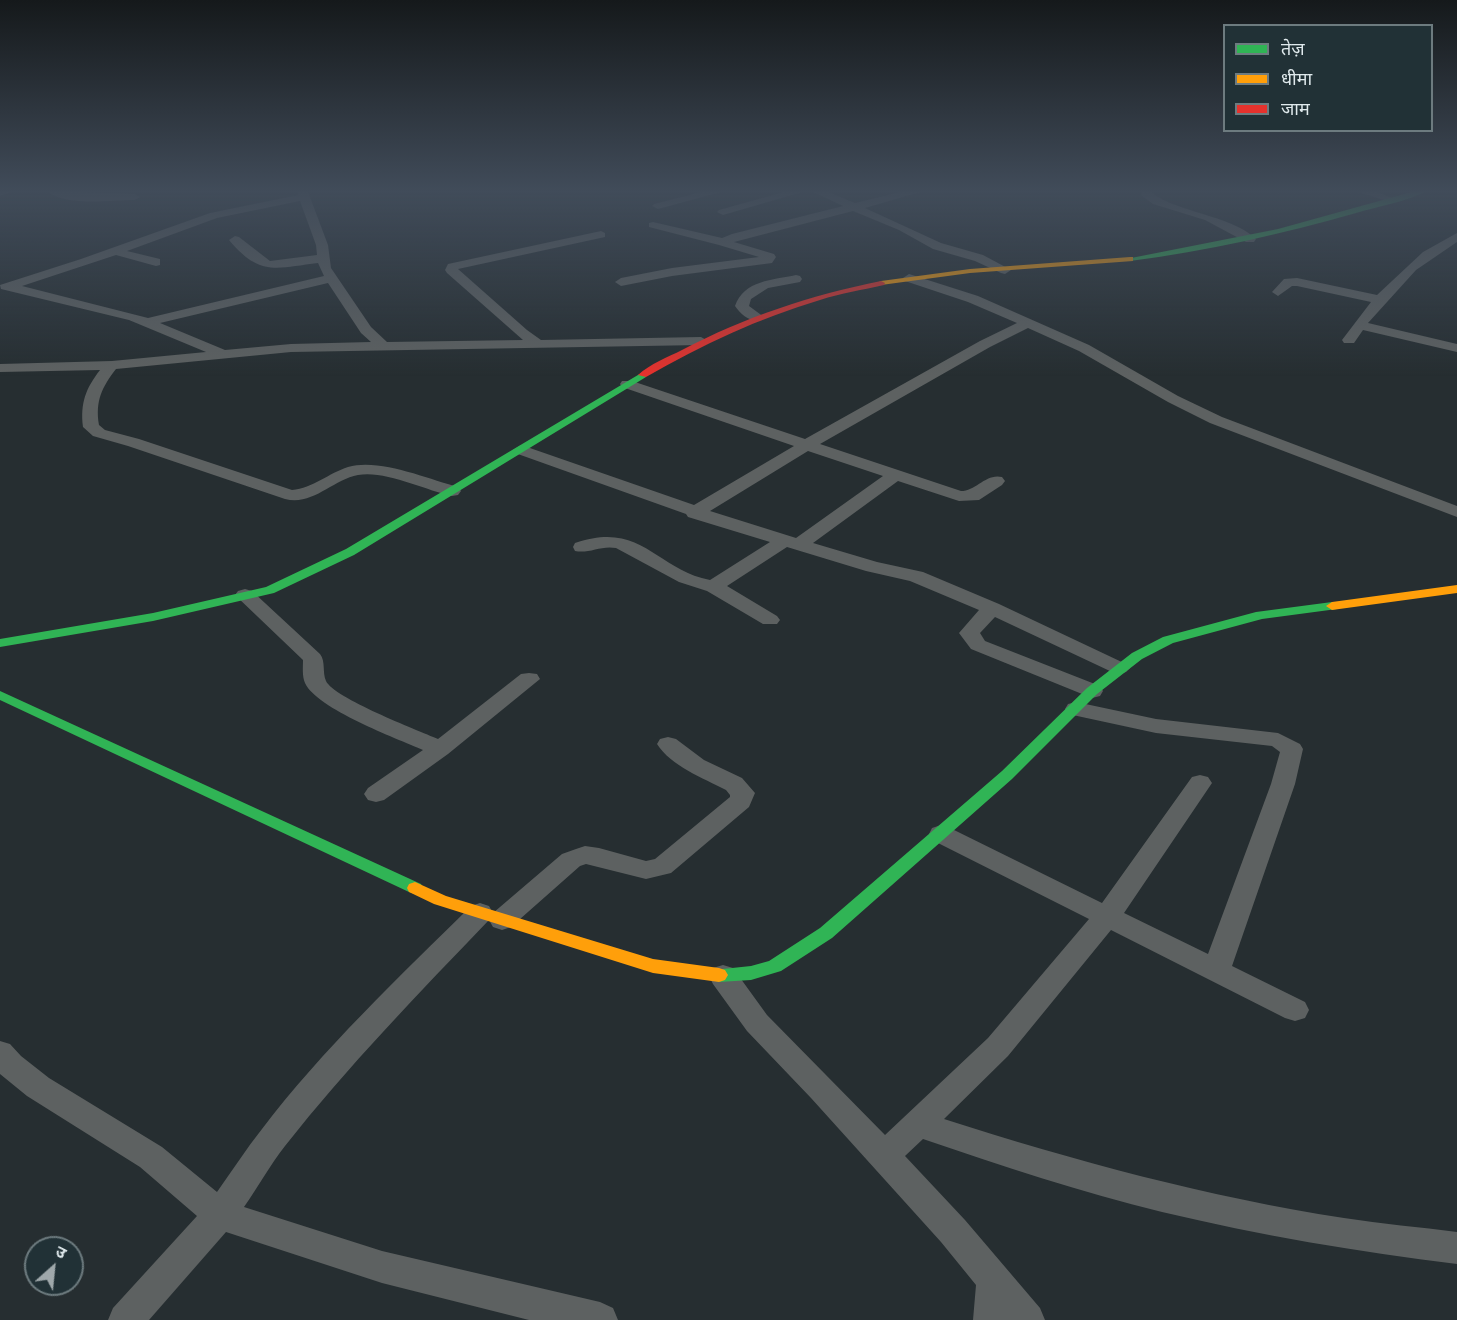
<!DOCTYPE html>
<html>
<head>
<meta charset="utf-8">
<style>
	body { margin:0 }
	#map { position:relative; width:1457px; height:1320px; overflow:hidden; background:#262e31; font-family:"Playfair Display","Noto Sans Devanagari",serif }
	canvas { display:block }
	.legend { position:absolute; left:1223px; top:24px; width:210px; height:108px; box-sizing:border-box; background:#213136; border:2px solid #6d7b7f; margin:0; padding:8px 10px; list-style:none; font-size:18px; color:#e0eaed }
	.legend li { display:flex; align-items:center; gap:12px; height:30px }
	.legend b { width:30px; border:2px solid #6d7b7f }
	.north { position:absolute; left:24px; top:1236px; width:60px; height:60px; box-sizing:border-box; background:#213136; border:2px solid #6d7b7f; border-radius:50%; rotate:27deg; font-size:16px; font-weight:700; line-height:24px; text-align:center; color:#e0eaed }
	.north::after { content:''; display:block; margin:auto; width:21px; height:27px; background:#9fa8ab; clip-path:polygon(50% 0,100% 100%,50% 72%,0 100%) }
</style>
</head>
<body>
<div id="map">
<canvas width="1457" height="1320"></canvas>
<ul class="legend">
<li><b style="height:8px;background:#30b455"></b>तेज़</li>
<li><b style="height:8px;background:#ff9f0a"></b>धीमा</li>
<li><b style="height:8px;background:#e5322d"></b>जाम</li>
</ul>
<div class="north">उ</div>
</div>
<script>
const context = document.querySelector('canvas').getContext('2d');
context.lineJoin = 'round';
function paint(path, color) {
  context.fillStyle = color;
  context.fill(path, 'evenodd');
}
const street = new Path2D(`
	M0,191H14L0,196Z
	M47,191L135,194L140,197L135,200C112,200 65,207 47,191Z
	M297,191H308L310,197L328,245L331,268L371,327L387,342L523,340L447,273L445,270L448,264L601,231L605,233V237L458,269L527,330L541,340L701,337L708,341L701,345L291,352L116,369C102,387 95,401 99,425L105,430L139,439L292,490C313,488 329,473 348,467C380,458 427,479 458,487L461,491L458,495L452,496C425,490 385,470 358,475C332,480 313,506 285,499L128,446L93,436L83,427C80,403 86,388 100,370L0,372V364L112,361L206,352L129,320L1,289L0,285L81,259L210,213L298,195ZM300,201L316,245L317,255L270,261L239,237L235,236L229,240C260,277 276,268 318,263L324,276L148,318L22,286L116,255L156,266L160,265V259L127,251L217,218ZM328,283L361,333L371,342L291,344L225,350L160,323Z
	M705,191H725L658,209L652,206L654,204Z
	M787,191H806L723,215L717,212L719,210Z
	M811,191H826L855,203L904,191H924L865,208L941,243L983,255L1011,270L1005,274L1001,273L975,261L933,249L899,230L853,211L734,242L774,254L776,257L772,263L672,276L621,286L615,282L621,278L672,268L759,257L719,245L649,227V223L653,222L722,238L732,234L843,206Z
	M1141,191H1151C1167,210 1232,215 1256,239L1254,242H1246L1205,220L1153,204L1142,196Z
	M1355,191H1374L1398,200L1393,203Z
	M1457,233V242L1416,270L1368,323L1457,344V352L1363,330L1354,343H1344L1342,340L1371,302L1297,286H1292L1278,296L1272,292L1284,279L1297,278L1377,295L1423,252Z
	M909,274L978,296L1089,345L1178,396L1222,417L1457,506V517L1210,423L1168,402L1079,351L1028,328L990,347L820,444L961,491C976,491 986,473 1002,477L1005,481L1002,485L979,500L959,501L898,481L813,543L877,562L923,572L999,604L1126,664L1130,668L1126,672L1119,674L1112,672L995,617L980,633L985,641L1100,686L1103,691L1100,696L1092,698L971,649L959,633L979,610L910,581L866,571L787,547L727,586L777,616L780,620L777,624H763L707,591L679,582L616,548C601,545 589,554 575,551L573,547L575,543C642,520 655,569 710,580L770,542L688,517L686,514L515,453L513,450L521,445L527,447L694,505L794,446L622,387L620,384L622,381H632L805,439L980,341L1017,323L968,302L905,281L903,278ZM808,451L883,476L796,538L710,511Z
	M796,275L800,276L802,279L800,282L768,288L751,299L749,306L764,317L762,320C751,323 741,315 735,306C744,280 773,280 796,275Z
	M245,589L252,591L320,654C326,662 322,672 326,681C334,698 417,730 438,739L521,674L529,673L537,674L540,679L448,754L384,800L376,802L368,800L364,794L368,788L423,750C396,738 317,709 305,683C302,676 303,667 303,660L235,595L238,591Z
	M1076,702L1156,719L1278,733L1300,744L1303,749L1295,784L1232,966L1305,1002L1309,1010L1305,1018L1295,1021L1285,1018L1111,930L1008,1056L944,1119C1075,1161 1208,1197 1344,1218C1382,1224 1420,1227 1457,1232V1264C1358,1252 1259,1235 1162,1212C1081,1192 1002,1166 923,1139L905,1156L965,1220L1040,1308L1045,1320H973L976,1285L941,1242L811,1098L747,1031L713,984L709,976L713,968L723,965L733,968L767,1015L885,1135L988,1038L1089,919L932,840L929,834L932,828L941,825L950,828L1102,903L1192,777L1200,775L1208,777L1212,783L1124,913L1208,954L1271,784L1280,752L1272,746L1156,733L1068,714L1065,709L1068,704Z
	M668,737L676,739L704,760L742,778L755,793L749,807L671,873L646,879L586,864L580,866L511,927L502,930L493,927L489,920C419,993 348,1066 285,1146C270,1165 258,1187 244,1207L382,1251L600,1302L613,1308L618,1320H529L382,1283L226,1232L149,1320H108L113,1308L197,1216L140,1167L27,1096L0,1074V1041L10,1044L21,1056L49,1078L162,1147L217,1192C232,1171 246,1149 262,1129C322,1050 400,976 471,906L480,903L489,906L493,913L562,854L576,849L585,846L599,848L646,861L655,859L730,797V795L726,790C703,778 671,766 657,744L660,739Z`);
const fast = new Path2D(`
	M1415,191H1427C1406,202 1379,206 1356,213C1282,234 1207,251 1130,261L1126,259L1278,229Z
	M643,372L646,373V377L354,555L274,593L153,621L0,647V639L153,613L266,587L346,549Z
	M1332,602L1338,606L1337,609L1262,619L1173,643L1142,659L1097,694L1012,779L832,938L781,971L751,980L719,982L713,980L710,975L713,970L751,966L769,961L820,928L1002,771L1087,688L1132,653L1163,637L1256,612Z
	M0,691L421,884L423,888L421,892L415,894L409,892L0,700Z`);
const slow = new Path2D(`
	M1130,257H1133V261L970,273L881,285L877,283L881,281L970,269Z
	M1457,585V593L1332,610L1326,606L1332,602Z
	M415,882L446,896L653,959L719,968L725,970L728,975L725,980L719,982L653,973L434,904L409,892L407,888L409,884Z`);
const jam = new Path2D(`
	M881,281L885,283L884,285C863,290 841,293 820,300C759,318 702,345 646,377L638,375C650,364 668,357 682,350C745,317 811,295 881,281Z`);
paint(street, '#5d6161');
paint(fast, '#30b455');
paint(slow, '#ff9f0a');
paint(jam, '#e5322d');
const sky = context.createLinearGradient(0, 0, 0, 376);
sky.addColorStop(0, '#15191b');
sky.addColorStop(0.51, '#414c5a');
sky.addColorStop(1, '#414c5a00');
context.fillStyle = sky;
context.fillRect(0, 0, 1457, 376);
</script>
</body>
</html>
